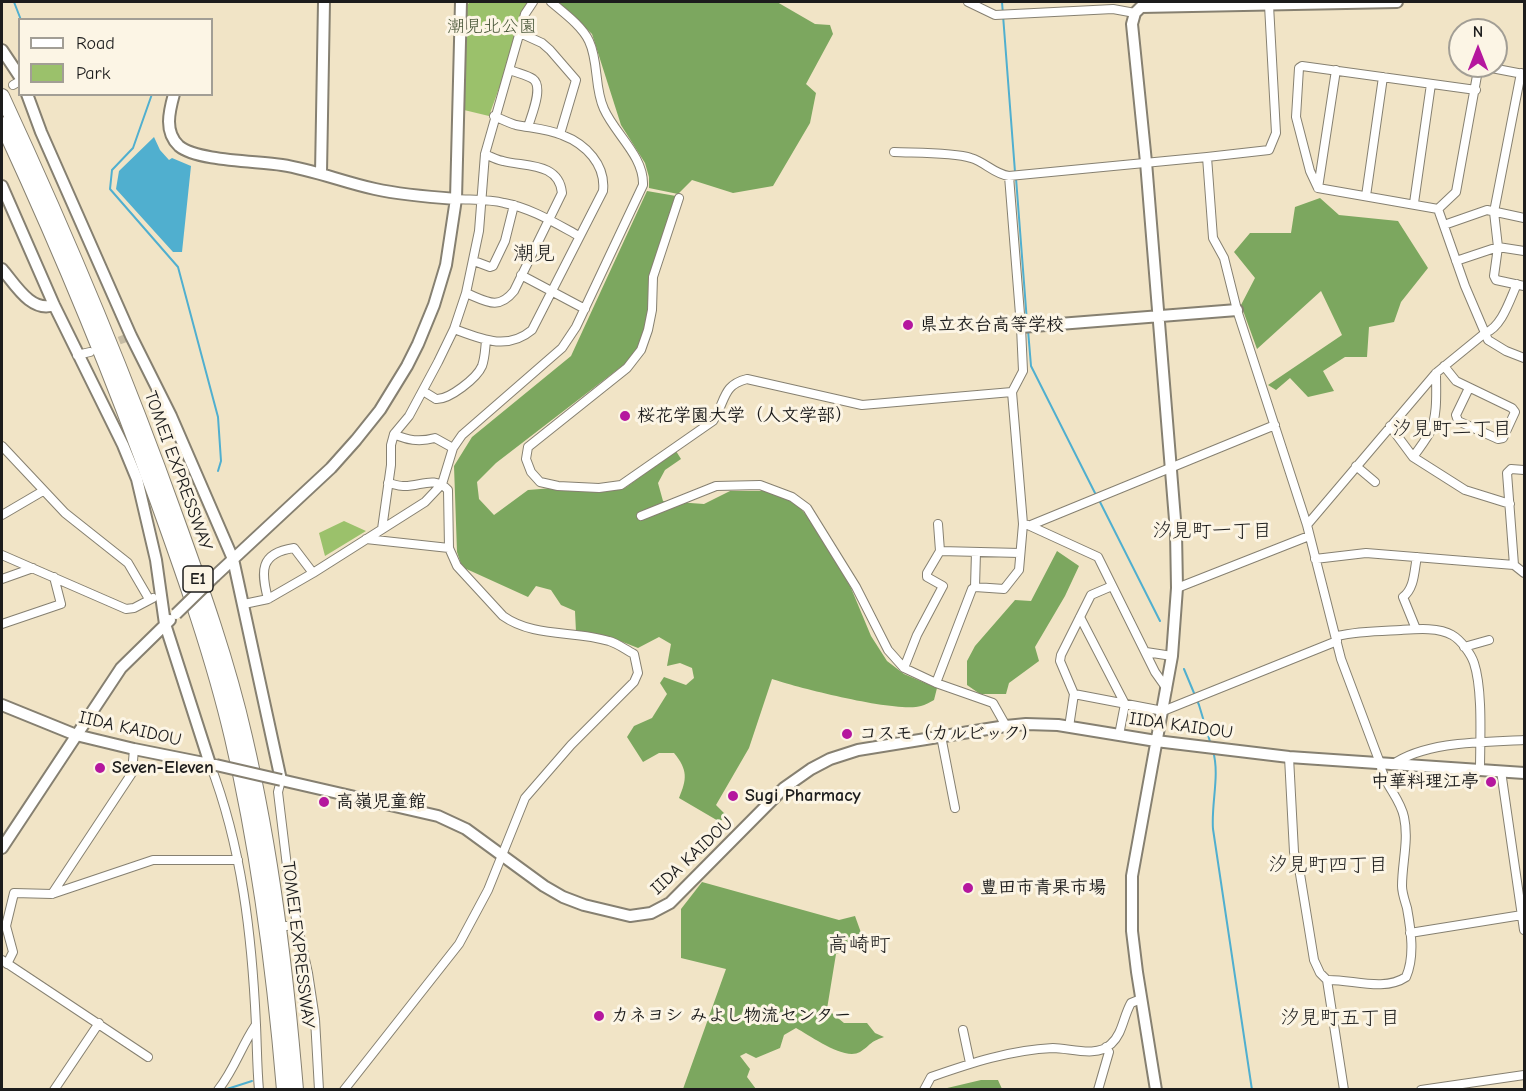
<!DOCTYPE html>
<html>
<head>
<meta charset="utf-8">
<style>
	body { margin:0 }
	#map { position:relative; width:1526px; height:1091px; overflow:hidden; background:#f1e4c6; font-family:"Comic Neue",sans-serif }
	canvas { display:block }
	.frame { position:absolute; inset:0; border:3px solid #1c1c1c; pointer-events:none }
	.legend { position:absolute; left:18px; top:18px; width:195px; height:78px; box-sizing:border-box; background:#fcf5e5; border:2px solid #a29e95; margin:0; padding:8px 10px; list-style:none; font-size:18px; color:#1c1c1c }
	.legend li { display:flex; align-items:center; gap:12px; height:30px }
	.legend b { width:30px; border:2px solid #a29e95 }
	.north { position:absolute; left:1448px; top:18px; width:60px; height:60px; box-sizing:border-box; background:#fcf5e5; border:2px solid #a29e95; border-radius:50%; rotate:0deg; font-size:16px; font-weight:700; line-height:24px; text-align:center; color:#1c1c1c }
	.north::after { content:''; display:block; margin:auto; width:21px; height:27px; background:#b5179e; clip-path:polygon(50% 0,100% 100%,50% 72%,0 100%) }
</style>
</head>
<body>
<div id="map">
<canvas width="1526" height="1091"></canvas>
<div class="frame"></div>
<ul class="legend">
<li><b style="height:8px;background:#fff"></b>Road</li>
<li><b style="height:16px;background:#9bc16b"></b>Park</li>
</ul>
<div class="north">N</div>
</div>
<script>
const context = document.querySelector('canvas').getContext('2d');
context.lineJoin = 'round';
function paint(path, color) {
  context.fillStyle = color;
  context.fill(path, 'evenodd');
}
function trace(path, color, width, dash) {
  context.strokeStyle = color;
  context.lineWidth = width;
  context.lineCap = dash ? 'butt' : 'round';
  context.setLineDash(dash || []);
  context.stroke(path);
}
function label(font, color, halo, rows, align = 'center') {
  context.font = font + ' "Comic Neue","Klee One",sans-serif';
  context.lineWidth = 6;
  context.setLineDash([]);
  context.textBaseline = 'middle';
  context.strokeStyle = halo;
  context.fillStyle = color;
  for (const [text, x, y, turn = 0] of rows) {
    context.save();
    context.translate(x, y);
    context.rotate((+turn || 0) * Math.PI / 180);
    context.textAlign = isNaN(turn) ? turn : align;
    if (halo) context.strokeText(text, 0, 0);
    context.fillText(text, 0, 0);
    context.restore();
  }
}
const green = new Path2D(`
	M470,2H530L489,116L464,110L467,5Z
	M344,521L366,531L325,556L319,533Z`);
const forest = new Path2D(`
	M558,2H777L815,24L830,25L833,34L806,84L816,93L810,123L773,186L733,193L692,180L678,194L649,188V177L645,163L621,125L592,34Z
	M647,191L676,196L650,274L649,312L639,348L626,363L496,463L477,482L479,499L494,515L528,490L553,488L600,492L625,488L676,451L681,459L665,470L658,483L663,501L704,504L730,491H765L796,503L817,528L851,588L871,636L887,661L904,674L937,688L934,700C930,702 925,705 921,706C897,713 799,688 772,679L749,748L716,805L726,815L720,822L679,798C687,779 688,770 674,753H659L643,762L627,737L634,726L652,718L667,694L660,683L664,677L686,685L694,678L692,668L680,663L667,666L671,644L659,637L638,648L610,637L576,632L575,611L561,605L551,590L536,586L528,597L462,567L457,552L454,466L472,437L571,356Z
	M1320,198L1339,215L1398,221L1428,268L1401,302L1394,322L1369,327L1367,357H1345L1323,371L1334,391L1308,397L1290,378L1276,390L1268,385L1342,335L1321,291L1257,349L1241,305L1255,278L1234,252L1250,233H1291L1295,207Z
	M1057,551L1079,566L1065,596L1035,647L1039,661L1009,683L1006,694H980L967,685V661L975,646L1015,600L1031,601Z
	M702,882L839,920L855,916L864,941L836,954L827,1009L844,1023H867L875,1033L884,1037C869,1042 871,1045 860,1052C844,1061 811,1036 796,1028L784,1035L780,1048L756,1058L746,1053L740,1056L750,1069L747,1077L756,1089H683L726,969L681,958V909Z
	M981,1080H998L1002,1089H943Z`);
const water = new Path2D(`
	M154,137L160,150L169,160L172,158L191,166L182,252H173L116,189L119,171Z`);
const stream = new Path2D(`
	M14,2L21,20
	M1002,2L1015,172
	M152,94L133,148L112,170L110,189L178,267L218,417L221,461L218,471
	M1016,178L1027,322
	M1028,330L1031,366L1096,495
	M1099,500L1160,621
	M1184,669L1199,705L1211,745
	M1213,751C1220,775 1211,804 1213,829L1252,1090
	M224,1090L252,1081`);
const streetTunnel = new Path2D(`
	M108,345L131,336`);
const street = new Path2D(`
	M968,2L995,15L1113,9L1135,13
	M520,33L542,43L550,50L576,80L560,134
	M510,70C517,73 527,75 533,79C544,87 531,116 528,127
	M1521,73L1494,212L1498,247L1494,276L1496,280L1524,286
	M13,85L20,81
	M894,152C914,153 953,152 971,158C985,162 994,174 1009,176L1207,157L1269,150L1276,133L1269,5
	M1207,157L1213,238L1224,258L1237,310L1307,525L1341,659L1380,763C1383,784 1400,797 1404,817C1409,840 1402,863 1402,886C1402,893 1405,901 1407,908C1411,930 1415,957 1406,977C1384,992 1351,979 1327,980
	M1318,188L1336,70
	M1366,196L1383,77
	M679,198L653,277L652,310L648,330L641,350L627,368L528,447L526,459L531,472L540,482L558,486L599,488L621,485L713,421C726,401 722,385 747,379L862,405L1012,392
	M456,199C472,200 489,199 504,203C531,208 555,223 579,236
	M1414,203L1431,84
	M1438,209L1318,188L1310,171L1296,117L1299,68L1302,66L1476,90
	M1438,209L1456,192L1478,70L1481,66L1523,74
	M1438,209L1465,286L1488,340L1506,351L1524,358
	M1444,225L1487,210L1524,218
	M474,261L490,267L493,266L505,241L514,205
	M1456,261L1498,247L1524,251
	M521,275L585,309
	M466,293C486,301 498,311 514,291L562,193C559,162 525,167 503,161C497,160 491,157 485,154
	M454,329C481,339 507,351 532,330L603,191C606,165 586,144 562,135C548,129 531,128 516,125C509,123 501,119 494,116
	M77,355L90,352
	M1444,366L1456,381L1512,408L1515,412L1503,438L1498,439L1458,421L1456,415L1469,388
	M423,391L436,399C449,400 477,378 482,366C485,358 485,349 486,341
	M1390,426L1413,457L1465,490L1510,504
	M394,434C408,441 420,442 435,438L453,448
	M2,446L65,513L128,563L149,599
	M1413,457C1419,449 1425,441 1430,432C1438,415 1436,391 1436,373
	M1356,466L1375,482
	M2,515L43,491
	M641,516L716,486L760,485L792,497L807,508L856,587L888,650L904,668L936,683L993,703L1006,726
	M938,524L940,551L1020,553
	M1028,525L1098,557L1155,672L1167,689
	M1031,525L1275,425
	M1307,525L1436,373L1485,333C1502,327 1510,299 1517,284
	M382,529L391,465V445L394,434L409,416L438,362L454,329L466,293L479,231L485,154L525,14L533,2
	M366,539L449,548
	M2,555L126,609L134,608L153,598
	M1315,559L1366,553L1514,565L1524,573
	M1514,565L1507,473L1511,469L1524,470
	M2,579L33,568
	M975,587L976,552
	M1177,588L1309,536
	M268,599C261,572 259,553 294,548L313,573
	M244,604L268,599L313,573L425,502L442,484L453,448L462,435L562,348L576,327L643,185C644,156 615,134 604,109C594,88 599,62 589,41C582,26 564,13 551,2
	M1080,617L1125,704L1119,735
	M2,624L61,604L54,577
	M1416,629L1403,597C1415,588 1414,570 1417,557
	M1337,636C1359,631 1380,631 1401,630C1416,629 1439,627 1452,635C1461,640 1471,654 1474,663C1483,690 1480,741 1480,770
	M1464,647L1489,640
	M1146,652L1172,656
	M904,668L917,635L943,586L927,577V573L940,551
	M936,683L972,589L975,587L1004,589L1019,570L1023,524L1012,392L1023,371L1021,327L1009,176
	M1074,694L1163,711L1337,641
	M1069,727L1074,694L1060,661L1061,655L1091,595L1112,586
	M941,736L955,808
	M1289,757L1294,852L1300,874L1314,960L1320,973L1327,980L1344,1090
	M210,764C242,847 252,937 256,1025C257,1047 257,1068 259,1090
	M1392,765C1425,741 1485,742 1524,740
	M1501,771L1524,930
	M281,780L278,792L290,891L308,973L315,1019L319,1090
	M52,894L132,773L134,749
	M286,926L298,925
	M1410,933L1522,915
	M2,960L148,1057
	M7,964L13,952L6,926L14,893L52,894L153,860H238
	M963,1030L970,1063
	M54,1090L99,1023
	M218,1090C234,1070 241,1047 255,1026
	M344,1090L459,944L488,890L525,798L571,745L634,682L638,673L634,654C626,650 617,643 609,641C574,630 534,638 503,616L457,566L449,548L448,490C434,475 420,487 403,486C398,486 393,484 388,483
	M924,1090L931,1077C971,1063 1010,1050 1053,1048C1070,1048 1097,1058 1111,1044C1123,1033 1123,1017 1131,1003L1141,999
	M1098,1090L1109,1052L1106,1047
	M1421,1090L1524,1075`);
const secondary = new Path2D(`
	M2,50L20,77
	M27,94L41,132L131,336L171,416L233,559L281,780L438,816L466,829L544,886L563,897L584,905L630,916L651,913L670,903L784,788L811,769L830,759L858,750L1006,726L1026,724L1058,725L1156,741L1289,757L1524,773
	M174,94C169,112 164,132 179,146C197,161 256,161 282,165C314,170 343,182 375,189C402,195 429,197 456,199
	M321,173L324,2
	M2,186L54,305L123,445L137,479L156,560L165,624L210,764
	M2,269C15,284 31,313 54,305
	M1021,327L1237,310
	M215,576L331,468L356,440L380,410L407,366L418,344L434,305L446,265L456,199L461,2
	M2,705L76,735L134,749L214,765
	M2,848L121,668L170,620
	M1156,1090L1137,972L1132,931V876L1172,656L1177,588L1176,532L1146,162L1132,24L1135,13L1141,7L1397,2`);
const highway = new Path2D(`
	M2,96C66,234 125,374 176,517C202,589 228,662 245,737C272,853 286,971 296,1090
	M2,124C59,247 111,372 157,500C185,578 213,657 232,738C259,853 274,971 284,1090`);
const secondaryBridge = new Path2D(`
	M176,614L215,576
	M216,765L281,780`);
const markers = [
	[908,325,6,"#b5179e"],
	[625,416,6,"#b5179e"],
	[847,734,6,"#b5179e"],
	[100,768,6,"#b5179e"],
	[1491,782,6,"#b5179e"],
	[733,796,6,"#b5179e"],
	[324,802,6,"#b5179e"],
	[968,888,6,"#b5179e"],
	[599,1016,6,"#b5179e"]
];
const shields = [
	[198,579,30]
];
const shieldNames = [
	["E1",198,579]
];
const parkNames = [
	["潮見北公園",492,27]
];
const poiNames = [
	["県立衣台高等学校",920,325],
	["桜花学園大学（人文学部）",637,416],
	["コスモ（カルビック）",859,734],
	["Seven-Eleven",112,768],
	["中華料理江亭",1479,782,"right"],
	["Sugi Pharmacy",745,796],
	["高嶺児童館",336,802],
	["豊田市青果市場",980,888],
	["カネヨシ みよし物流センター",611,1016]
];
const streetNames = [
	["TOMEI EXPRESSWAY",178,471,70],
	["IIDA KAIDOU",1181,726,8],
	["IIDA KAIDOU",130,729,13],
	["IIDA KAIDOU",692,856,-43],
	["TOMEI EXPRESSWAY",298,945,83]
];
const neighbourhoodNames = [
	["汐見町二丁目",1452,429],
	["汐見町一丁目",1212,531],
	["汐見町四丁目",1328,865],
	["汐見町五丁目",1340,1018]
];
const quarterNames = [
	["潮見",534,254],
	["高崎町",859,945]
];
paint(green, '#9bc16b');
paint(forest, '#7ca75f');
paint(water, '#50afcf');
trace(stream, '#50afcf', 2);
trace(streetTunnel, '#c6bca4', 8, [8, 4]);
trace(street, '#868071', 10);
trace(secondary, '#868071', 14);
trace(highway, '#868071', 16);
trace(street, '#fff', 8);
trace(secondary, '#fff', 10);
trace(highway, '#fff', 14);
trace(secondaryBridge, '#868071', 14, []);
trace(secondaryBridge, '#fff', 10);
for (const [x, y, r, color] of markers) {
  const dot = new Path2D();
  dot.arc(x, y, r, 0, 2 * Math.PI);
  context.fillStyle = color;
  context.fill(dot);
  trace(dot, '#fcf5e5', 2);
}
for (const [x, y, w] of shields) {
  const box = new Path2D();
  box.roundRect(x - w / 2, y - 13, w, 26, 4.5);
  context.fillStyle = '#fcf5e5';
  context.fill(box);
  trace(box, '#1c1c1c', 1.5);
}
label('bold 16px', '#1c1c1c', null, shieldNames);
label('18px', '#485638', '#fcf5e5', parkNames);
label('bold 18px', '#1c1c1c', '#fcf5e5', poiNames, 'left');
label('18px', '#1c1c1c', '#fcf5e5', streetNames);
label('20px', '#1c1c1c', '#fcf5e5', neighbourhoodNames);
label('21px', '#1c1c1c', '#fcf5e5', quarterNames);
</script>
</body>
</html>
